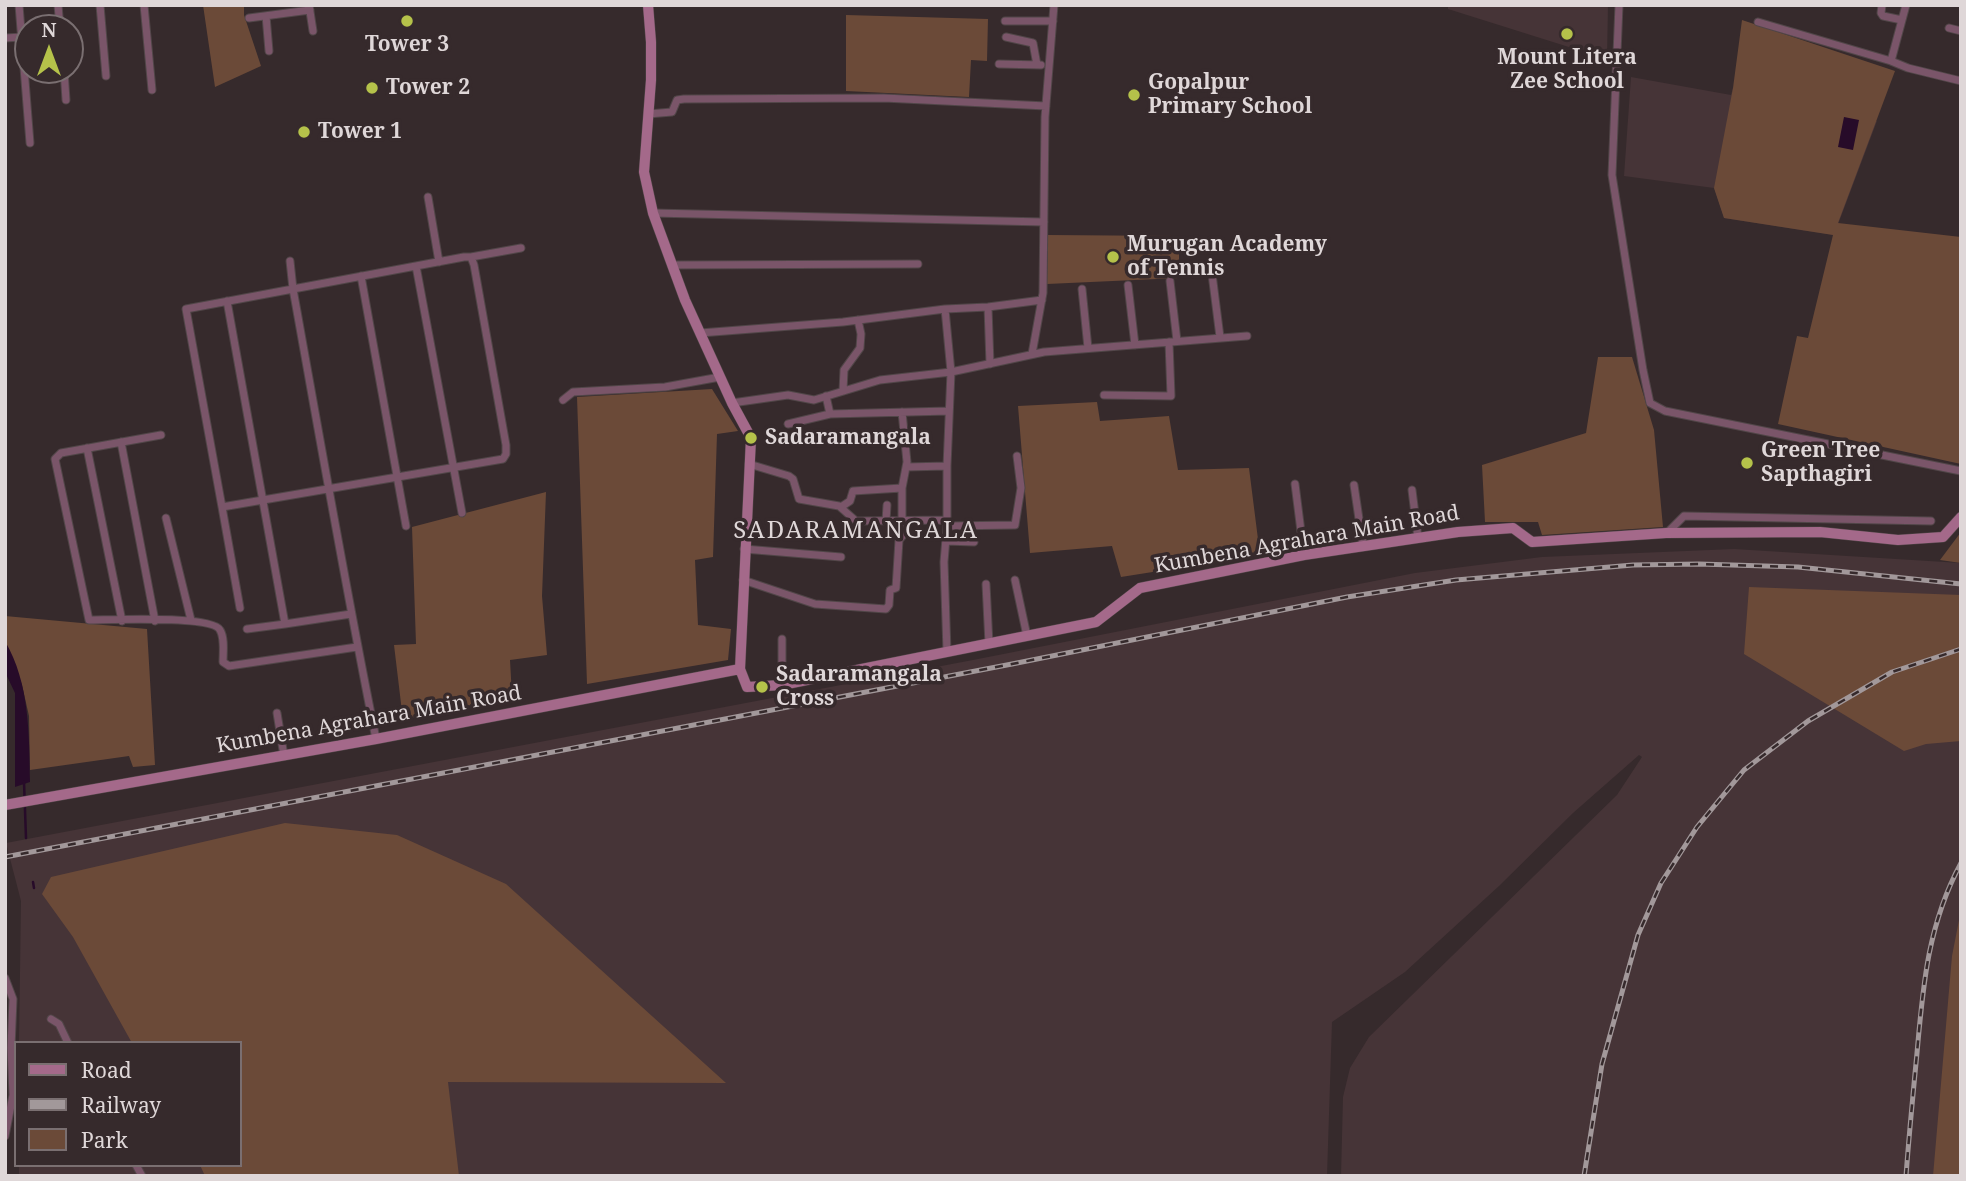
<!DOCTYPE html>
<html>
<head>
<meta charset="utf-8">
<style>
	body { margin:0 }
	#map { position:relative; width:1966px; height:1181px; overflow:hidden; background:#362a2c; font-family:"Noto Serif",serif }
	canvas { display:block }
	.frame { position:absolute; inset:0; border:7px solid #dfd7d8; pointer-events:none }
	.legend { position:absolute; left:14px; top:1041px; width:228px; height:126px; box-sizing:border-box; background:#362a2c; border:2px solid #7a6f71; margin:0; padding:9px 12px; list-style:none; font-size:21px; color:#dfd7d8 }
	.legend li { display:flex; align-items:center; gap:14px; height:35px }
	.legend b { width:35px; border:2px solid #7a6f71 }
	.north { position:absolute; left:14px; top:14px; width:70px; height:70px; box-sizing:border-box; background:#362a2c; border:2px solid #7a6f71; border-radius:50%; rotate:0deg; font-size:19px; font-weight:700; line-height:28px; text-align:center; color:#dfd7d8 }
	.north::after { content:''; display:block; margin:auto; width:24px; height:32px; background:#b5c24a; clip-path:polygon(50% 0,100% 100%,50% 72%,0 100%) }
</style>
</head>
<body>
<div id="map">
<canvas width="1966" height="1181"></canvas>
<div class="frame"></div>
<ul class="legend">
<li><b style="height:9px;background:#a4698a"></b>Road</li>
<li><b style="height:9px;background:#a2989a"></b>Railway</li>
<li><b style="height:19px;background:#6b4a38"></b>Park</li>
</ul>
<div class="north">N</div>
</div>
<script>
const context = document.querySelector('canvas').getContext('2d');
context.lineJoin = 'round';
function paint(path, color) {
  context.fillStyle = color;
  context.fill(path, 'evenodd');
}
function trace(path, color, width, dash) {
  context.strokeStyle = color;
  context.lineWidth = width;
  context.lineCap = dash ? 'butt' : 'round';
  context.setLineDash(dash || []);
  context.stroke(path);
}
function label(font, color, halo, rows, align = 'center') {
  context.font = font + ' "Noto Serif",serif';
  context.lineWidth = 7;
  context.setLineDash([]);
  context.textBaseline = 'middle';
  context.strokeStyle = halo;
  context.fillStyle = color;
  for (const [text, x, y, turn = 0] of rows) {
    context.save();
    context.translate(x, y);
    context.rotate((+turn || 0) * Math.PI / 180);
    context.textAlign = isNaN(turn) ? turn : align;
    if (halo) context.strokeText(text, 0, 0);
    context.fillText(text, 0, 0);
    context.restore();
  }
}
const built = new Path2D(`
	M1448,5H1608L1607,59L1448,9Z
	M1631,77L1731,95L1733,88L1877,121L1834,235L1724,218L1714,188L1624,176Z
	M1734,549L1961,563L1960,1176H1341L1343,1097L1350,1068L1369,1037L1617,795L1642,757L1639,755L1573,813L1499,886L1405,972L1332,1022L1327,1176H19V1165H240V1043H19L21,901L6,843L973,660L1415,573L1542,557Z`);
const green = new Path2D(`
	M203,5H244V15L261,66L215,87Z
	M846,15L988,19L987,61L971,60L969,97L846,91Z
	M1742,20L1895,71L1838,223L1961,237V464L1778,424L1797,336L1808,338L1833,235L1724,218L1714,188L1733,88Z
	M1048,235L1179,236V278L1047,284Z
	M1598,357H1632L1654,430L1663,527L1542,535L1538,522H1485L1482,465L1586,433Z
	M712,389L738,431L717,434L713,557L695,560L698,625L731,629L728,660L587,684L577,397Z
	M1097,402L1100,421L1169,416L1178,470L1249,468L1260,555L1121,577L1112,546L1030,553L1018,406Z
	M546,492L542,596L547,655L510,660L512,696L403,720L394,645L416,644L412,527Z
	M1961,532V563L1940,560Z
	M1749,587L1961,595V741L1926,744L1904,751L1744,654Z
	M5,616L147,629L155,765L133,767L129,756L30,770L29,716L22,685L5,641Z
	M285,823L397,835L506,884L726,1083L448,1082L459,1176H205L200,1165H240V1043H132L73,937L42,894L51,877Z
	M1961,910V1175L1933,1176L1952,956Z`);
const water = new Path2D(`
	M1844,117L1859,120L1853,150L1838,147Z
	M5,641C30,684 29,734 30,782L15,787V693L5,672Z`);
const stream = new Path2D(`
	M24,782L26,838
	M33,882L34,888`);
const street = new Path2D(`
	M19,5L30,143
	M58,5L60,28
	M100,5L106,76
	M144,5L152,90
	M309,5L313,31
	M1619,5L1612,175L1643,370L1650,403L1665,411L1961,471
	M1882,5L1881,13L1883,16L1902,20
	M1906,5L1891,61L1908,68L1961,81
	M266,16L269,51
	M249,18L310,10
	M1005,21H1053
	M1758,22L1891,61
	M1949,28L1961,31
	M1006,37L1033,43L1037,65
	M5,38L22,37
	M999,64L1041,65
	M64,70L66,100
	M648,114L672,112L677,100L684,99L884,98L1046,106
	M428,197L439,262
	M653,213L1044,222
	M471,257L521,248
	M290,261L293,289L186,309L222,507L503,459L506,454V445L474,265L471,257H464L293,289C320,439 346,590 376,739
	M672,265L918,264
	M416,266L462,513
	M1212,274L1220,337
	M361,276L406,526
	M1170,281L1177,341
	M1128,285L1135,345
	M1082,289L1088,348
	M227,301L285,624L351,614
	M988,307L990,364
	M945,309L951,372L947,466V526L944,562L947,652
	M700,333L843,322L945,309L988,307L1042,300
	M1032,354L1043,293L1045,117L1054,5
	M843,391L844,370L860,348L861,334L858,320
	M1104,395L1171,396L1169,342
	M826,396L830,414L949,411
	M563,400L573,392L665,387L720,377
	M732,403L788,395L814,400L880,380L951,372L1044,352L1247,336
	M788,424L830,414
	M161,435L61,453L55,459L89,620C109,620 212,615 220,630C225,638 223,653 223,662L229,666L357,647
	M121,442L155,621
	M87,448L122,621
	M749,464L789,476L793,479L799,499L839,506L856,521L947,520
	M906,467L947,466
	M1295,484L1304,555
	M1354,485L1363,546
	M1412,490L1418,538
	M222,507L240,608
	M841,507L850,501L853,491L902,488
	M166,518L191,620
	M886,521L887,505
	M902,521V488L907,462L902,412
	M947,526L1015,525L1021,488L1017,456
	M1667,533L1684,516L1931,521
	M891,534L892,521
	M946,541L974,542
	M744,549L841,557
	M743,580L815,604L886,609L889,605L890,590L896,588L899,540L904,534L905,521
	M1015,580L1027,636
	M986,584L989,644
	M247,629L285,624
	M782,639V685
	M277,713L284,756
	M5,978L13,999L11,1048L13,1095L5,1136
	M51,1019L59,1024L68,1043
	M136,1165L142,1176`);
const secondary = new Path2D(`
	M648,5L651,42V80L644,172L653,213L685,300L732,403L751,438L740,669L747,687L782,685L1096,622L1140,588L1304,555L1458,532L1513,528L1532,542L1666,533L1820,532L1898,540L1943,537L1961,517
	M5,805L376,739L740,669`);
const rail = new Path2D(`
	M5,857L1012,664L1347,597L1456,580L1633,565L1699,564L1798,567L1961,584
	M1584,1176L1602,1064L1638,935L1661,883L1697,827L1744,770L1808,721L1892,672L1961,649
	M1906,1176C1909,1135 1913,1094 1917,1053C1923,985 1928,924 1961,863`);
const markers = [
	[407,21,7,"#b5c24a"],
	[1567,34,7,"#b5c24a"],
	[372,88,7,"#b5c24a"],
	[1134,95,7,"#b5c24a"],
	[304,132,7,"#b5c24a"],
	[1113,257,7,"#b5c24a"],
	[751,438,7,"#b5c24a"],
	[1747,463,7,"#b5c24a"],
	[762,687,7,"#b5c24a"]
];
const poiNames = [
	["Tower 3",407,45,"center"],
	["Mount Litera",1567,58,"center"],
	["Zee School",1567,82,"center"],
	["Gopalpur",1148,83],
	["Primary School",1148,107],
	["Tower 2",386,88],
	["Tower 1",318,132],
	["Murugan Academy",1127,245],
	["of Tennis",1127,269],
	["Sadaramangala",765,438],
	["Green Tree",1761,451],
	["Sapthagiri",1761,475],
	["Sadaramangala",776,675],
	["Cross",776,699]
];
const streetNames = [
	["Kumbena Agrahara Main Road",1307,540,-10],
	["Kumbena Agrahara Main Road",369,720,-10]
];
const quarterNames = [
	["SADARAMANGALA",856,531]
];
paint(built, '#463437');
paint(green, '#6b4a38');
paint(water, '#270b29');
trace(stream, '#270b29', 2.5);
trace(street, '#514648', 9);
trace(secondary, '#514648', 11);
trace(street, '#7a5569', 7);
trace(secondary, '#a4698a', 10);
trace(rail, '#a2989a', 5);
trace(rail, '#362a2c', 2.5, [8]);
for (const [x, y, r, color] of markers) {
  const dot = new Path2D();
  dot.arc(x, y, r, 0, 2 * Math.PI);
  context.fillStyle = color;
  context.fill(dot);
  trace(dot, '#362a2c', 2.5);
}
label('bold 21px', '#dfd7d8', '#362a2c', poiNames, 'left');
label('21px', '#dfd7d8', '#362a2c', streetNames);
context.letterSpacing = '2px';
label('24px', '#dfd7d8', '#362a2c', quarterNames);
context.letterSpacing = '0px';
</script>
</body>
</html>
